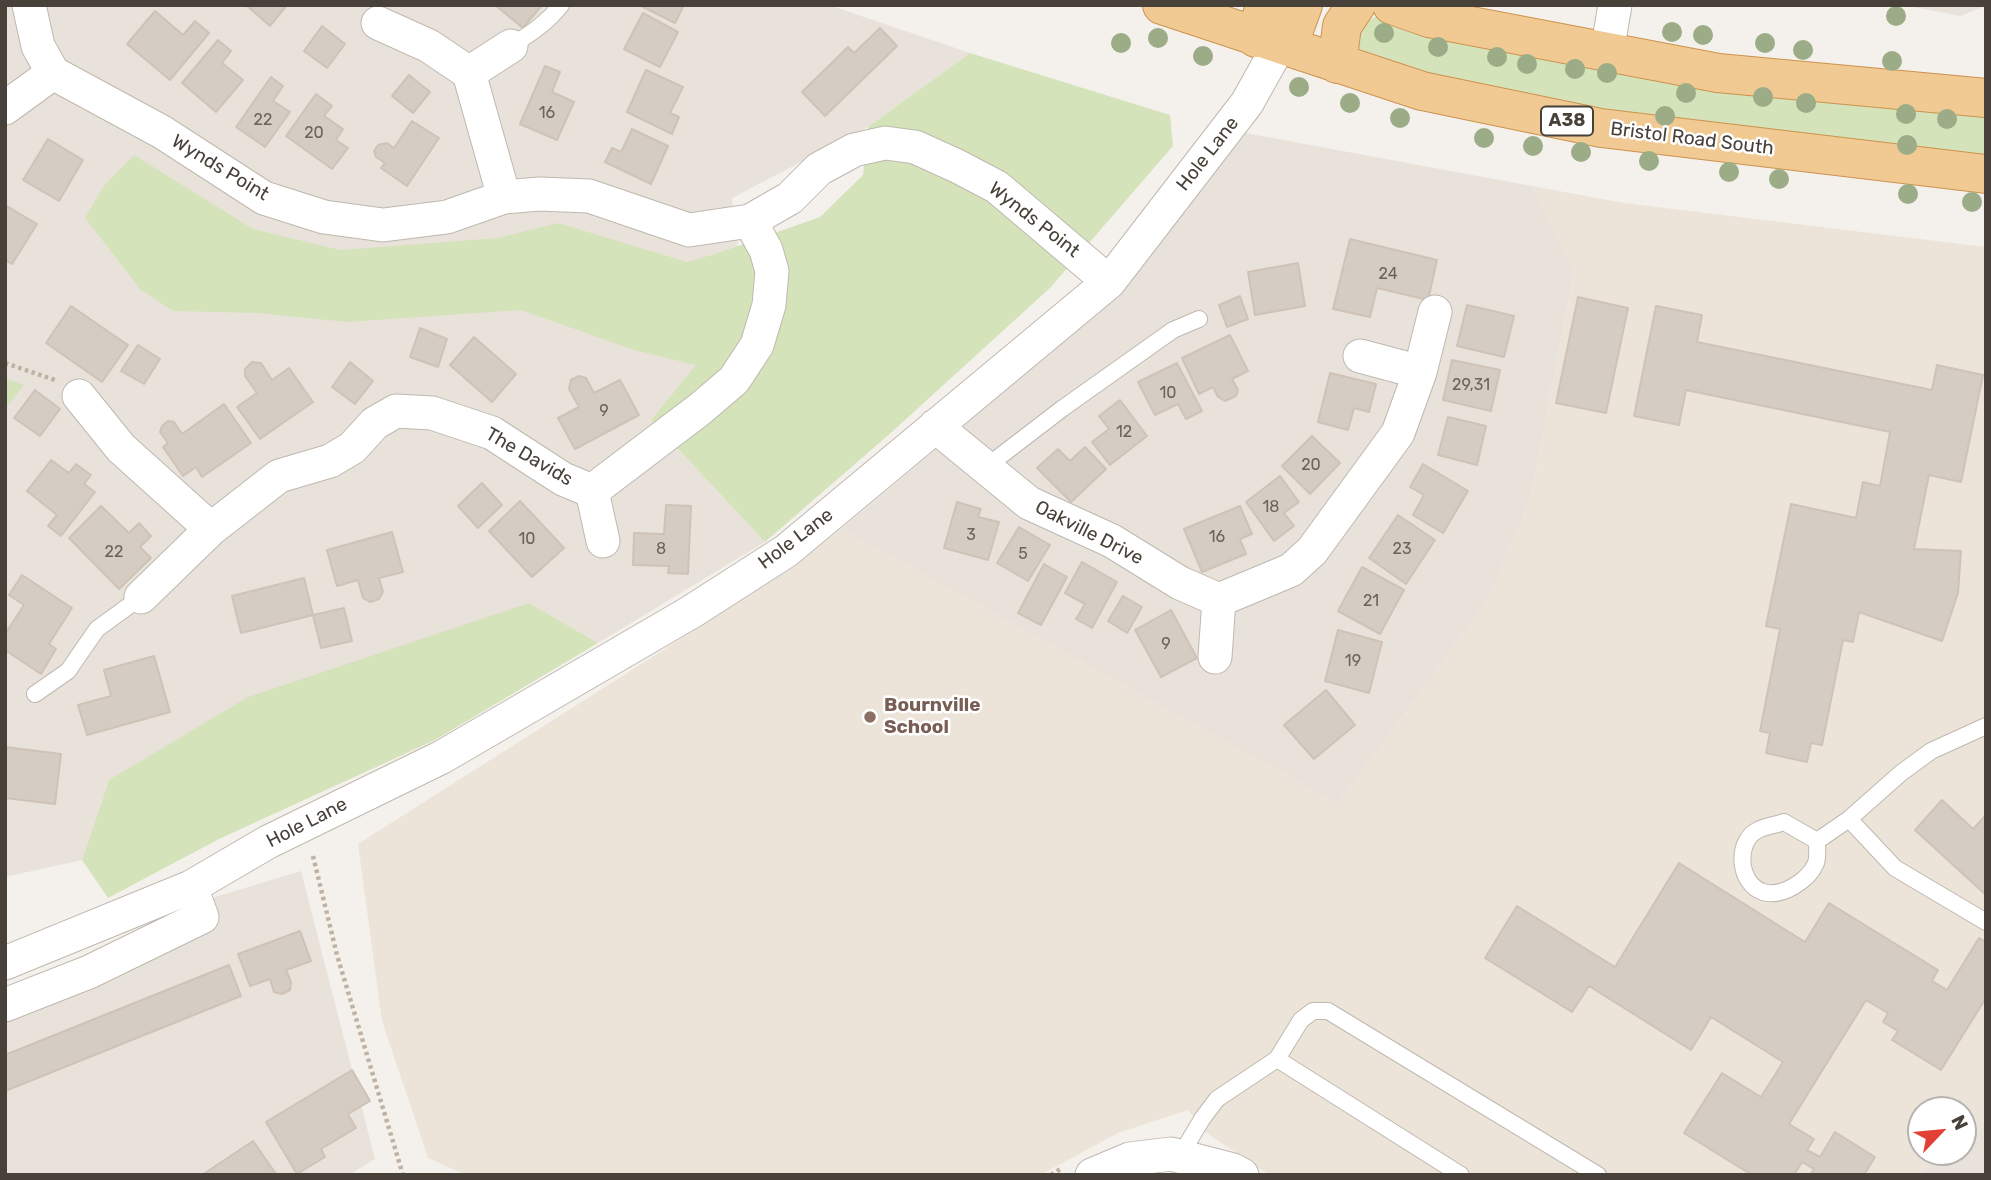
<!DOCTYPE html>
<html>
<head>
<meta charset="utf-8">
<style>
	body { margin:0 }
	#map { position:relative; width:1991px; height:1180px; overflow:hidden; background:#f4f1ec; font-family:Rubik,sans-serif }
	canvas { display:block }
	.frame { position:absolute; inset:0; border:7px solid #48413a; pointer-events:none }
	.north { position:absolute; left:1907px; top:1096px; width:70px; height:70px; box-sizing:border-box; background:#fff; border:2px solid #b6b3b0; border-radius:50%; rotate:64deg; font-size:19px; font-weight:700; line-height:28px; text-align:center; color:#48413a }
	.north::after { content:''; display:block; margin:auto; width:24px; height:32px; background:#e23f35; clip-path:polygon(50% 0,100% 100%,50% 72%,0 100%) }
</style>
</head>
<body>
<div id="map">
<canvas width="1991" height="1180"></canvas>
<div class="frame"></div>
<div class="north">N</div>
</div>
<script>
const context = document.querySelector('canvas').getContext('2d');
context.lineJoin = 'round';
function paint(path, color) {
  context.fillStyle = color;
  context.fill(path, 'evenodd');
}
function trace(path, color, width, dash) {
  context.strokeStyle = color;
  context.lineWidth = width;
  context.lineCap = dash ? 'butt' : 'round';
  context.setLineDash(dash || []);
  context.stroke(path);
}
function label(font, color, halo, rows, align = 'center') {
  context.font = font + ' Rubik,sans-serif';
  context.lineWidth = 5;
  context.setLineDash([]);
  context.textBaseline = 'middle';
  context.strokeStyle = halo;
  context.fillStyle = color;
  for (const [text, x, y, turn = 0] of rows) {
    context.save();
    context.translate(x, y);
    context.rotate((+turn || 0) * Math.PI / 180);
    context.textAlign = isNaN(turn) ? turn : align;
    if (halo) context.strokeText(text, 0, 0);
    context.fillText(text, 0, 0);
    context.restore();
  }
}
const residential = new Path2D(`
	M5,5H829L970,53L868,127L732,198L741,276L697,365L651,420L765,542L598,643L528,603L109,780L82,860L5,877Z
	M1904,5H1986V6L1960,16Z
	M1240,132L1532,186L1574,272L1530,500L1488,600L1338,804L841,529L957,432L1136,270Z
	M301,871L375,1159L349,1175H5V1022L205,926L202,901Z
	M1986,1125V1175H1916L1947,1152H1963V1141Z`);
const education = new Path2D(`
	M1532,186L1624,203L1986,247V1125L1963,1141V1110H1921V1152H1947L1916,1175H1270L1208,1134L1188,1110L1118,1133L1040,1175H466L428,1158L382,1021L358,844L794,567L841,529L1338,804L1488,600L1530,500L1574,272Z`);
const green = new Path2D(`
	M1374,17L1432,32L1986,112V161L1604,114L1423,77L1351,49L1358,29Z
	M970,53L1170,115L1173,146L1051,287L893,431L765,542L651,420L696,365L634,350L521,310L347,322L257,313L173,311L141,290L85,218L103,187L134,155L253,229L340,250L498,238L558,223L687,262L715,254L820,217L863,175L868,127Z
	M5,378L24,385L5,409Z
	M529,603L598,643L435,740L219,839L108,898L82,860L109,780L248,697Z`);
const building = new Path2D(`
	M246,5H287L270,26Z
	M495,5H542L523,28Z
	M639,5H684L675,23Z
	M155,11L183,35L195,21L209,33L170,80L127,44Z
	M643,13L678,32L660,67L624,49Z
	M322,26L345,44L327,68L304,51Z
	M880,28L897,46L825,116L802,92L848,47L854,53Z
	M218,40L231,51L222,63L243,80L216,112L182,83Z
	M545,66L560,72L552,92L574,102L557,140L520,124Z
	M646,70L683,87L670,113L679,117L672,134L627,112Z
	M409,75L430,92L413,113L392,96Z
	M271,77L283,86L273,101L290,112L265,147L236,127Z
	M316,94L332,106L324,116L343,129L336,140L348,148L332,169L286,136Z
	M412,121L439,138L407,186L381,168L385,163L376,157L374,151L378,145L387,143L394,148Z
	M632,129L668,146L651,184L605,162L612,148L621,152Z
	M48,139L83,160L59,201L23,180Z
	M5,205L37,224L12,264L5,260Z
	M1350,239L1437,260L1428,300L1377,288L1370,317L1333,309Z
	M1298,263L1305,306L1255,315L1248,272Z
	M1240,296L1248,319L1227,327L1219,305Z
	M1578,297L1628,308L1606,413L1556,403Z
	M1467,305L1514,316L1504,357L1457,346Z
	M71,306L128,345L102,382L46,343Z
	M1656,306L1702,315L1697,342L1932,390L1937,365L1983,375L1961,482L1929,475L1914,549L1961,551L1958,593L1942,641L1859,612L1853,642L1843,640L1822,745L1811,743L1807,762L1766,753L1770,733L1760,731L1780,629L1766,626L1791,504L1856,518L1863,482L1880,486L1890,432L1686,390L1679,425L1634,416Z
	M420,328L447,339L438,367L410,357Z
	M1230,335L1248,371L1232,379L1238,390L1236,396L1225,401L1218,397L1213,387L1199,394L1182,358Z
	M474,337L516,374L492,402L450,365Z
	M138,345L160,359L144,384L121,371Z
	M1452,360L1500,370L1491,411L1443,400Z
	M252,362L261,363L272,380L289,368L313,402L260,439L237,407L257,393L245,376V369Z
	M350,362L373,381L355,404L332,387Z
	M1177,363L1202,411L1186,419L1178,404L1155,415L1138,382Z
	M1330,373L1376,384L1369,412L1354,408L1348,430L1318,422Z
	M579,376L586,378L594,393L620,380L639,415L575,449L558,418L579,407L569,389L571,380Z
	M35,390L60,409L40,436L14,418Z
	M1120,400L1147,436L1110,465L1092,442L1109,429L1099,416Z
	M224,404L251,443L202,477L196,467L183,476L163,447L168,443L160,432L162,426L168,421L174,422L182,434Z
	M1448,417L1486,426L1477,465L1438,455Z
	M1312,436L1340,463L1310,494L1282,466Z
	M1085,447L1106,469L1071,502L1037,468L1058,449L1070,461Z
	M51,460L69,473L76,464L91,475L84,484L95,492L61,536L48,526L57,515L27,491Z
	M1423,464L1468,491L1443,533L1413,515L1424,495L1410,487Z
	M1280,476L1299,502L1284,513L1294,526L1274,541L1246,502Z
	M482,483L502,505L478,528L458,506Z
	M520,501L564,548L532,577L489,531Z
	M957,502L981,509L978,517L999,522L988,560L944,548Z
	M666,505L691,506L688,574L668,573L669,566L633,565L634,533L664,534Z
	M101,506L129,533L139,523L151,536L140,547L151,558L119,589L69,538Z
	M1240,506L1252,534L1240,539L1246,554L1202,572L1184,529Z
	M1398,515L1435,540L1406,584L1369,558Z
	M1019,527L1050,545L1028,581L997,563Z
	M392,532L403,572L379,578L383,592L379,599L370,602L363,598L358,580L337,586L327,550Z
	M1082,562L1117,582L1092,628L1076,619L1085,604L1065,593Z
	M1044,564L1067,577L1041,625L1018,613Z
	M1362,567L1404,590L1380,634L1338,611Z
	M22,575L72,608L49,644L56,649L41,674L5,650V634L24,605L9,595Z
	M304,578L313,615L241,633L232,596Z
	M1123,596L1142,607L1127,633L1108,621Z
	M344,608L352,641L321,648L313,615Z
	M1171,610L1197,658L1161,677L1135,630Z
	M1338,630L1382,642L1369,693L1325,681Z
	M154,656L170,712L87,735L78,705L111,696L104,670Z
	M1326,690L1355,725L1314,759L1284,725Z
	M5,747L61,754L55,804L5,798Z
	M1942,800L1973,829L1986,815V895L1915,830Z
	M1679,863L1805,942L1829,903L1938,970L1932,981L1947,990L1979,938L1986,942V998L1941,1070L1892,1040L1898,1031L1883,1022L1888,1013L1866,1000L1789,1124L1814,1139L1807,1150L1820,1157L1835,1132L1875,1157L1864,1175H1810L1814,1169L1802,1162L1794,1175H1752L1684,1133L1722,1073L1761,1097L1783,1062L1711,1017L1691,1050L1589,986L1572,1012L1485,958L1517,906L1615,967Z
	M300,931L311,961L286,970L291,982L290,990L282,994L274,992L270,979L250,986L238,954Z
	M229,965L241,996L5,1091V1055Z
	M352,1070L370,1101L348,1114L356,1128L321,1149L325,1157L297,1174L266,1122Z
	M253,1141L276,1174L202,1175Z`);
const path = new Path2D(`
	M5,363L55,380
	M313,856L337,955L403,1175
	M1051,1175L1062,1168`);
const service = new Path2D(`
	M511,46C530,34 547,23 561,5
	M986,467L1063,408L1173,330L1199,319
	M35,694L68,671L97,629L141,597
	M1849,819L1895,868L1986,922
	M1784,822L1817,841C1817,848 1818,857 1816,863C1809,880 1782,898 1763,892C1738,884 1735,841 1758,830C1766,826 1776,825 1784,822Z
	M1817,841L1849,819L1901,773L1931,751L1986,726
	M1277,1059L1461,1175
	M1180,1156L1202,1119L1217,1099L1277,1059L1301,1020L1313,1011H1328L1598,1175`);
const minor = new Path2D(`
	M29,5L38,46L53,73L162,132L264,198L324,217L383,225L447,217L504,197L539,194L589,196L689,230L750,221L790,198L819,169L854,150L885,143L915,147L957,166L997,187L1109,282
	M378,23L429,46L469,73L504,197
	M1607,52L1615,5
	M469,73L511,46
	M5,108L53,73
	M1360,356L1420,372
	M79,396L121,448L211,529L279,476L330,461L352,448L375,423L396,411L432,413L492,433L563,479L592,491L700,409L734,380L757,345L769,305L772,271L766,250L750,221
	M935,426L1029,503L1112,541L1180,583L1219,600L1291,570L1312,551L1398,433L1420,372L1435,312
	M592,491L603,541
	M141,597L211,529
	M1215,657L1219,600
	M5,963L191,887L268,842L442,757L691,612L786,551L1109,282L1247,103L1280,44
	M5,1005L89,972L202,917L191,887
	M1092,1175L1130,1159L1171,1154L1233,1170L1242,1175`);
const trunk = new Path2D(`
	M1162,5L1422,91L1601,128L1986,174
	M1392,5L1429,18L1718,73L1986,98
	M1256,38L1265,5
	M1280,44L1295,27L1303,5
	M1337,64L1342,26L1356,5`);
const trees = [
	[1896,16],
	[1672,32],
	[1384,33],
	[1703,35],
	[1158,38],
	[1121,43],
	[1765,43],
	[1438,47],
	[1803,50],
	[1203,56],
	[1497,57],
	[1892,61],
	[1527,64],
	[1575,69],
	[1607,73],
	[1299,87],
	[1686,93],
	[1763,97],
	[1350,103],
	[1806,103],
	[1906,114],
	[1665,116],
	[1400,118],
	[1947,119],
	[1484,138],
	[1907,145],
	[1533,146],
	[1581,152],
	[1649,161],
	[1729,172],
	[1779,179],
	[1908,194],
	[1972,202]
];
const markers = [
	[870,717,7,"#8d6e63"]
];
const numberNames = [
	["16",547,113],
	["22",263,120],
	["20",314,133],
	["24",1388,274],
	["29,31",1471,385],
	["10",1168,393],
	["9",604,411],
	["12",1124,432],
	["20",1311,465],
	["18",1271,507],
	["3",971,535],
	["16",1217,537],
	["10",527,539],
	["8",661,549],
	["23",1402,549],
	["22",114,552],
	["5",1023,554],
	["21",1371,601],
	["9",1166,644],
	["19",1353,661]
];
const shields = [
	[1567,121,52]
];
const shieldNames = [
	["A38",1567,121]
];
const streetNames = [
	["Bristol Road South",1692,139,7],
	["Hole Lane",1208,154,-52],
	["Wynds Point",220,168,31],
	["Wynds Point",1034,220,38],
	["The Davids",529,457,30],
	["Oakville Drive",1089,533,27],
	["Hole Lane",796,539,-37],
	["Hole Lane",307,823,-27]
];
const educationNames = [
	["Bournville",884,706],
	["School",884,728]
];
paint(residential, '#e8e2db');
paint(education, '#ece4d8');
paint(green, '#d5e3ba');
paint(building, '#d5ccc3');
trace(building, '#cfc3b7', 2);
trace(service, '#bfb8af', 18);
trace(minor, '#bfb8af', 35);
trace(trunk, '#cd924e', 40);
trace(path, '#bfb2a2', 4.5, [3.5, 3.5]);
trace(service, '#fff', 16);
trace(minor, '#fff', 33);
trace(trunk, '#f0ca92', 38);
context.fillStyle = '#9bac86';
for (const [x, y] of trees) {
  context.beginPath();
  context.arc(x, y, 10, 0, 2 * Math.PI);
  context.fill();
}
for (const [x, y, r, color] of markers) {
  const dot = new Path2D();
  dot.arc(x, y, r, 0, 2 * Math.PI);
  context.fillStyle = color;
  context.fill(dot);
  trace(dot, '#fff', 2.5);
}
label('16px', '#6b645c', null, numberNames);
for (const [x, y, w] of shields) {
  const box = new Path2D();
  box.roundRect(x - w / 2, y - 14.5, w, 29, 5);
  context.fillStyle = '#fff';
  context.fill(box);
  trace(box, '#48413a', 2);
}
label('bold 18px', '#48413a', null, shieldNames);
label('19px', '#48413a', '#fff', streetNames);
label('bold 19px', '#785e54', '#fff', educationNames, 'left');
</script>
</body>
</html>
